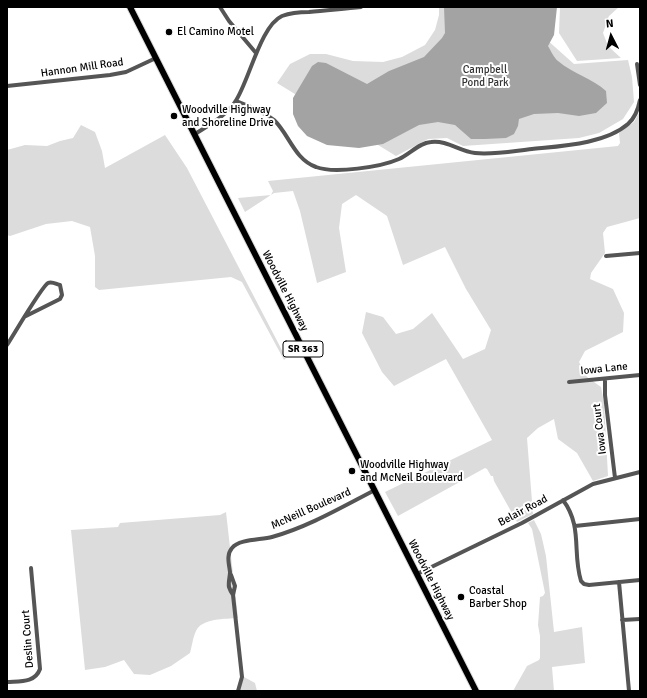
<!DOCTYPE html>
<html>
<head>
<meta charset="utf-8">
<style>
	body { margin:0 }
	#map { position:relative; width:647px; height:698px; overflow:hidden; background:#fff; font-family:Signika,sans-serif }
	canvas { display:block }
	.frame { position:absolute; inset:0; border:8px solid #000; pointer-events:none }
	.north { position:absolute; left:591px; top:16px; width:40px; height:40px; -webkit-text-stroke:3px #fff; paint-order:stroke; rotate:354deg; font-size:11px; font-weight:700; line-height:16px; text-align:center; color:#000 }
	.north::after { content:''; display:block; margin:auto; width:14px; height:18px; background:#000; clip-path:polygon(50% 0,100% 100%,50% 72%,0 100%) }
</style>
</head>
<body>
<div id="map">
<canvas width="647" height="698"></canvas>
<div class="frame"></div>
<div class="north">N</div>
</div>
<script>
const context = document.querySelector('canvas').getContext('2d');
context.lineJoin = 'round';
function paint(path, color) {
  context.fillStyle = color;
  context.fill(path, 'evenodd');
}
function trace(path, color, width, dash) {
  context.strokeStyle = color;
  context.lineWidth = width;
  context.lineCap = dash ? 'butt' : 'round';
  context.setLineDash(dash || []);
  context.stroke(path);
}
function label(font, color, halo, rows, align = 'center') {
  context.font = font + ' Signika,sans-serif';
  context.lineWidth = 4;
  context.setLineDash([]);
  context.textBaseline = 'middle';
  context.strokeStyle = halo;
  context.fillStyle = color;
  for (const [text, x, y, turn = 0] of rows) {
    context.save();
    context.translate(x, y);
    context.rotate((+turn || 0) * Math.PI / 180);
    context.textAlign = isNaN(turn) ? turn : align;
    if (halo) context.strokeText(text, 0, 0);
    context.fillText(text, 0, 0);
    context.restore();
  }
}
const green = new Path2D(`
	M439,7H540L536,30L574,64L628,60L632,77L634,102L623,119L599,133L579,138L463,146L447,138L428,139L396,156L277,83L290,64L310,54H326L353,61L383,62L402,57L425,45L435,30L439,15Z
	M560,7H619L609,16L603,33L608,46L621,58L577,61L559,33Z
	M640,111V218L607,227L603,233L605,253L591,273L590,279L613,289L624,313L623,332L585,351L579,362L587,377L601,387L604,403L608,476L593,481L577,453L558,439L554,419L538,428L527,438L533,514L517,522L494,481L493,476H491L487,469L485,468L398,516L385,492L492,440L446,359L394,386L382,372L362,333L366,312L383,317L396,334L413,329L432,313L463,359L485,349L491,330L466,289L445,247L403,265L387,216L356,195L342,204L339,228L346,272L317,283L300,211L293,191L274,193L245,212L238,198L271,195L273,191L268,181L618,146L620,143L619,133L634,122Z
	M81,125L95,132L102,151L105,168L165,135L187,168L286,358L284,360L242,282L231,277L99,290L95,287V256L90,227L72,221L46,224L10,236L7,235V150L25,145L47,146L60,141L73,138Z
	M226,512L238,618C225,619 202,618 196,631C193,637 192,646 190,653L171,666L150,675L134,674L124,660L105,667L85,670L71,530L118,527L120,523L220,515Z
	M534,520L541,534L546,556L554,632L582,627L585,663L552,667L554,691H513L527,666L539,660L540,658V636L538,625L540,597L543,596L545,593L532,529L528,523Z
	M244,677L255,683L257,691H239Z`);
const water = new Path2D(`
	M444,7H557L554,35L548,46C551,51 554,58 558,61C573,74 592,78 606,91L607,103L596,113L579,116L558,113L534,114L519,119L518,126L514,134L506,138L485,139H471L455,125L438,122L419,125L383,144L359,148L327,145L307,136L298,126L293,114V98L312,66L318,62L326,63L367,84L389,71L424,57L442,38L445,33Z`);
const street = new Path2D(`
	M220,7L229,21L256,53
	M637,64L640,85
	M7,86L110,75L126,72L156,58
	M236,101C249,106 263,111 274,120C289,134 294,159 316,167C334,174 381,167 399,159C410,154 419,143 431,142C447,140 459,151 475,153C493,155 513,151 532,149C561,146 605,144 628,124C635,118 638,110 640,100
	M195,134C209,125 226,116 235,102C249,82 260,26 282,16C290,13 300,12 309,12C326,10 343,9 361,7
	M606,256L640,253
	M7,345C13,336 42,286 48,283C52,281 56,284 60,285L62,295L60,299L26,316
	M605,379V395L615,478
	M569,382L640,375
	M563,500C583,527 572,552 581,581L584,584L589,585L640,580
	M575,526L640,519
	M417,574L522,523L593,484L640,472
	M231,575L235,586L233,595L242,677L238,691
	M619,582L629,691
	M233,595C231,592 230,590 229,587C228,582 230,577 230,572C229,564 226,555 232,548C239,539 261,540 272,537C308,527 342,507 375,490
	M622,620L640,619
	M7,682C20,681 35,683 40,669L31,568`);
const primary = new Path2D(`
	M130,7L476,691`);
const markers = [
	[169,32,4,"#000"],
	[174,116,4,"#000"],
	[352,471,4,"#000"],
	[461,597,4,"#000"]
];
const shields = [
	[303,349,40]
];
const shieldNames = [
	["SR 363",303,349]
];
const poiNames = [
	["El Camino Motel",177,32],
	["Woodville Highway",182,110],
	["and Shoreline Drive",182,123],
	["Woodville Highway",360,465],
	["and McNeil Boulevard",360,478],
	["Coastal",469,591],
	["Barber Shop",469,604]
];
const streetNames = [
	["Hannon Mill Road",82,68,-8],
	["Woodville Highway",285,291,63],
	["Iowa Lane",604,369,-6],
	["Iowa Court",600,429,-97],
	["McNeill Boulevard",311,509,-24],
	["Belair Road",523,511,-28],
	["Woodville Highway",431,580,63],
	["Deslin Court",28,639,-94]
];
const parkNames = [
	["Campbell",485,70],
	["Pond Park",485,83]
];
paint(green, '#dcdcdc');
paint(water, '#a3a3a3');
trace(primary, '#dbdbdb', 8);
trace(street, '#555', 4);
trace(primary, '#000', 6);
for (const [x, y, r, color] of markers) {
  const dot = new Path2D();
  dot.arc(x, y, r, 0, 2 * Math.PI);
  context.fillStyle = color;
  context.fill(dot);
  trace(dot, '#fff', 1.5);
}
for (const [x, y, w] of shields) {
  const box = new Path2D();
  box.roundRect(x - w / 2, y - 8, w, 16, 3);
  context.fillStyle = '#fff';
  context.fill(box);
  trace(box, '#000', 1);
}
label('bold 10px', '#000', null, shieldNames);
label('11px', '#000', '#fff', poiNames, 'left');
label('11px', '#000', '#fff', streetNames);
label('11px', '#333', '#fff', parkNames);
</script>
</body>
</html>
